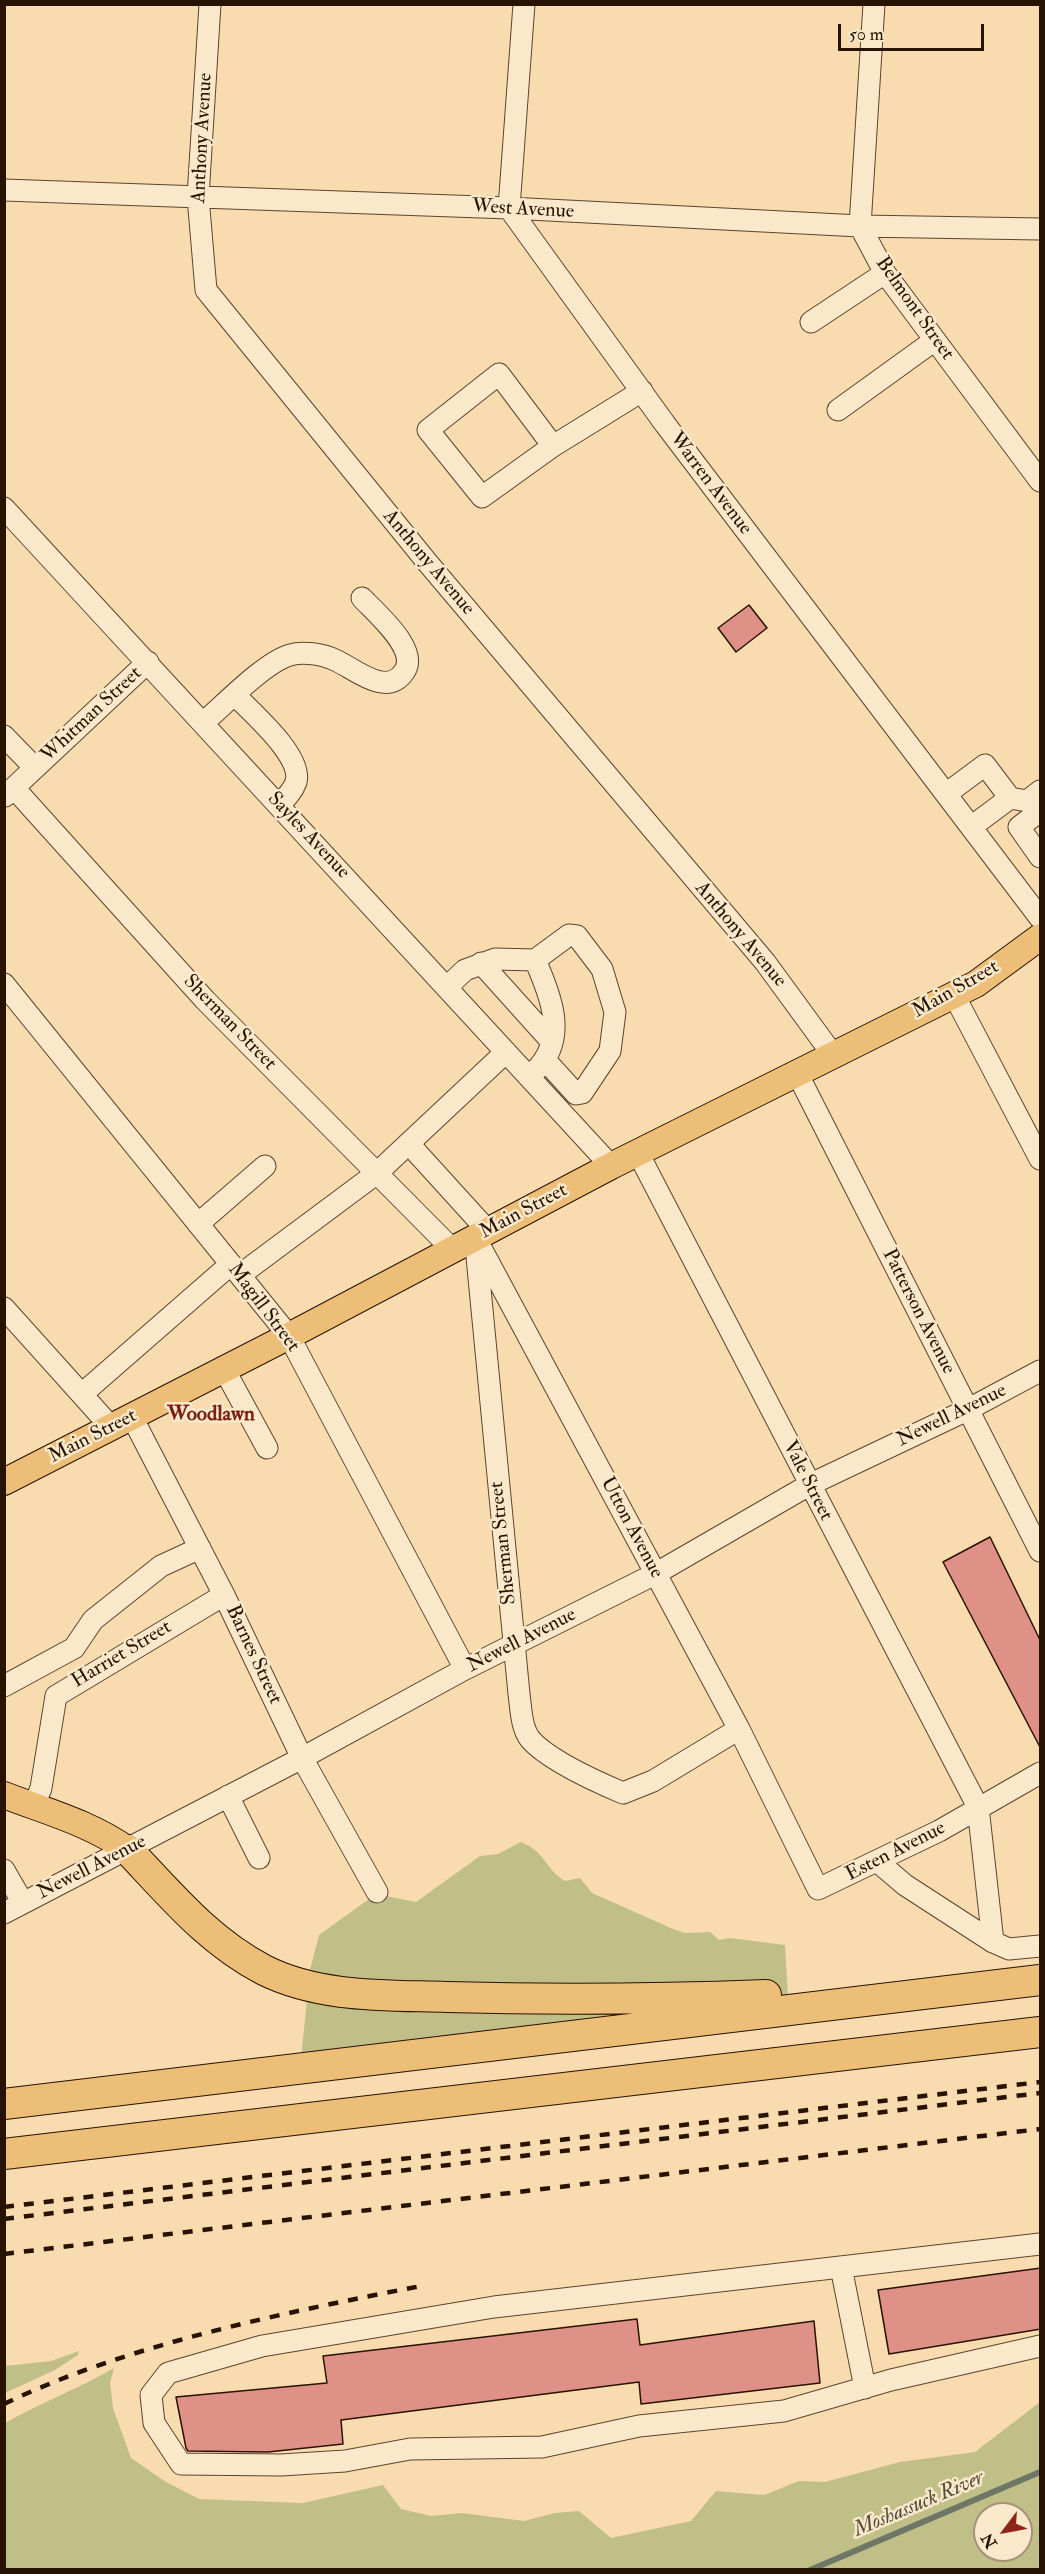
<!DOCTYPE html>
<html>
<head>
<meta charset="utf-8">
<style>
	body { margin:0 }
	#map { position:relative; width:1045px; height:2574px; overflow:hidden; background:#f8dbaf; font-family:"IM FELL Double Pica",serif }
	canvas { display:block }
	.frame { position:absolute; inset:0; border:6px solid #281202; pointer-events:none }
	.north { position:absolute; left:973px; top:2502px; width:60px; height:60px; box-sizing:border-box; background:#fae8cb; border:2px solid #a6927b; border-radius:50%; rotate:238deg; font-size:16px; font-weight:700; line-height:24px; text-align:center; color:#281202 }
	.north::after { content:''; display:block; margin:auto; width:21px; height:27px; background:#8f2418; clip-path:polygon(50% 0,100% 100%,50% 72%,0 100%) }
	.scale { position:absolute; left:838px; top:24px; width:146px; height:27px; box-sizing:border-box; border:3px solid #281202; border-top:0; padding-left:8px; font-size:18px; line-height:21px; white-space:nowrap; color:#281202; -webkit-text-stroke:4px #fae8cb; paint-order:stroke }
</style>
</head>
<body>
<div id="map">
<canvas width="1045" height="2574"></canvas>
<div class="frame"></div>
<div class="north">N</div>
<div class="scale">50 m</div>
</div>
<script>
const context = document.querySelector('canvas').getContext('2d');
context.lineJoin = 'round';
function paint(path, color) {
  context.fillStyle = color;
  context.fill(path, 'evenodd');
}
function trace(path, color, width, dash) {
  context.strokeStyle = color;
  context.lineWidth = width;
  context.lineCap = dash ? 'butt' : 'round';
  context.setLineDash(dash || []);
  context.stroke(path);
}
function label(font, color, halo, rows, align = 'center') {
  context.font = font + ' "IM FELL Double Pica",serif';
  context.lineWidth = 5;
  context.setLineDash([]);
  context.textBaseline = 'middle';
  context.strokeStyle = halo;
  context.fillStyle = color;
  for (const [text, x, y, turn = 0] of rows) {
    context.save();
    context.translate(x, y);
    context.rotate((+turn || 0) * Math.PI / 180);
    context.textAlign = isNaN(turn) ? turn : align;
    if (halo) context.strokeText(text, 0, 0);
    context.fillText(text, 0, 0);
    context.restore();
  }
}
const green = new Path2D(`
	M521,1842C546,1852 544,1868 565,1881L580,1878L592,1893L673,1929L685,1933L710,1932L719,1940L730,1938L785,1945L788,1997L300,2067L308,1991L306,1985L319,1935L376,1894L416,1902L480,1856L498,1854Z
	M79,2351L78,2355L55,2370L5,2393V2366L51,2361Z
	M114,2368L110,2383L113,2408L131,2458L166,2482L199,2499L303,2503L383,2485L401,2509L431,2516L462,2513L524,2521L555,2513L579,2511L611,2538L691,2521L716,2491L764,2495L799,2481L825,2482L900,2462L975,2452L1040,2402V2569H5V2423C40,2403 78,2389 114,2368ZM985,2514H1021V2550H985Z`);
const stream = new Path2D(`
	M810,2570L1040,2472`);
const building = new Path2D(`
	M749,605L767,628L736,652L718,628Z
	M990,1537L1041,1642V1749L943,1562Z
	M1041,2268V2329L889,2354L878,2290Z
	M637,2319L640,2345L814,2321L820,2383L641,2404L639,2382L341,2420L343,2444L268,2452L188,2451L186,2448L176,2397L327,2383L323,2356Z`);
const minor = new Path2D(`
	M210,4L198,197L206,290L427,562L765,962L833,1055
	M524,4L509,208L665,424L1040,918
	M874,4L860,226L885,273L1040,481
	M4,190L509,208L860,226L1040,229
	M811,322L885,273
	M838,410L935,340
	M553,446L482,497L428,430L499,374L553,446L642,391
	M4,508L611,1166
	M235,695C252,713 303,756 296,782C293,791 286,798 279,805
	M204,722C224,705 265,662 290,655C303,651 323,654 335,660C354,668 386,698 404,672C420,650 377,614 362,598
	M4,736L35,768
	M14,788L205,1000L452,1249
	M946,794L985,765L1010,798L1027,801L1040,791
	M5,796L148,662
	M1040,811L1019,827L1040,857
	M971,827L1010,798
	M535,960C551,996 568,1038 536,1070
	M481,963L552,1042
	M4,984L289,1336L465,1669
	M447,987L465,970L495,959L535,960L569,935L577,936L602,969L615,1012L610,1051L582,1093L576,1094L546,1061
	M954,995L1040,1159
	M797,1073L1040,1551
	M409,1144L488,1231
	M638,1153L978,1807L993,1942
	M198,1224L265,1166
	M475,1237L739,1729L818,1889L939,1831L1040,1773
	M476,1247L519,1694C521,1708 521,1727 530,1739C548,1760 597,1782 623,1793L653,1781L739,1729
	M240,1275L377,1173L506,1052
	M4,1308L111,1427
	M224,1369L267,1448
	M82,1394L231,1264
	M132,1417L224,1595L302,1758L377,1892
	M4,1686L74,1648L93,1620L161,1566L200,1548
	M228,1796L259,1858
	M34,1806L41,1788L56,1696L224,1595
	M878,1862L905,1885L993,1942L1009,1949L1040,1946
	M4,1870L23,1903
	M4,1913L302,1758L465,1669L655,1574L809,1485L967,1410L1040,1371
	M1040,2244L494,2307L262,2346L168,2373L151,2395L154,2423L181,2464L281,2465L345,2461L410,2449L542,2447L639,2426L784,2411L891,2380L1040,2346
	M841,2267L865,2388`);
const major = new Path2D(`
	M4,1482L289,1336L611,1166L976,984L1040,937
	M4,1795C48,1812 90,1823 128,1850`);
const highway = new Path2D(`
	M128,1850C170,1894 208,1941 264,1970C320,1998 386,1995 447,1997C553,2000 660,1999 766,1995
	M4,2104L1040,1980
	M4,2154L1040,2032`);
const rail = new Path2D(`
	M4,2207L1040,2082
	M4,2219L1040,2093
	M4,2254L1040,2129
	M4,2404C128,2344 287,2312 421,2286`);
const streetNames = [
	["Anthony Avenue",203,138,-87],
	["West Avenue",523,210,3],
	["Belmont Street",914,309,55],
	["Warren Avenue",710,484,53],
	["Anthony Avenue",428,563,50],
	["Whitman Street",92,715,-43],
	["Sayles Avenue",308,836,47],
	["Anthony Avenue",740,935,50],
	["Main Street",956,990,-30],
	["Sherman Street",229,1023,46],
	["Main Street",524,1212,-28],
	["Magill Street",263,1308,53],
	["Patterson Avenue",918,1312,63],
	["Newell Avenue",952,1416,-26],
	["Main Street",93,1437,-27],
	["Vale Street",807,1481,63],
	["Utton Avenue",631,1528,62],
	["Sherman Street",504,1543,-96],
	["Newell Avenue",522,1641,-27],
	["Harriet Street",122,1655,-31],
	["Barnes Street",253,1655,65],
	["Esten Avenue",896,1852,-27],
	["Newell Avenue",92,1868,-27]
];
const neighbourhoodNames = [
	["Woodlawn",211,1415]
];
const waterNames = [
	["Moshassuck River",919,2505,-23]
];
paint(green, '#c1bf88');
trace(stream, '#6e7766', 6);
paint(building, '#e09187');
trace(building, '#281202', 1.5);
trace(minor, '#5c442d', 23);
trace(major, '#281202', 28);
trace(highway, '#281202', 32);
trace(minor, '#fae8cb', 21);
trace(major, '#ecbe78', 26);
trace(highway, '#ecbe78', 30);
trace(rail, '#281202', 4.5, [10, 10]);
label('20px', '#281202', '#fae8cb', streetNames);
label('bold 21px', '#7a1f14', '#fae8cb', neighbourhoodNames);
label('italic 21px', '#514d3c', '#fae8cb', waterNames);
</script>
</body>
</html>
